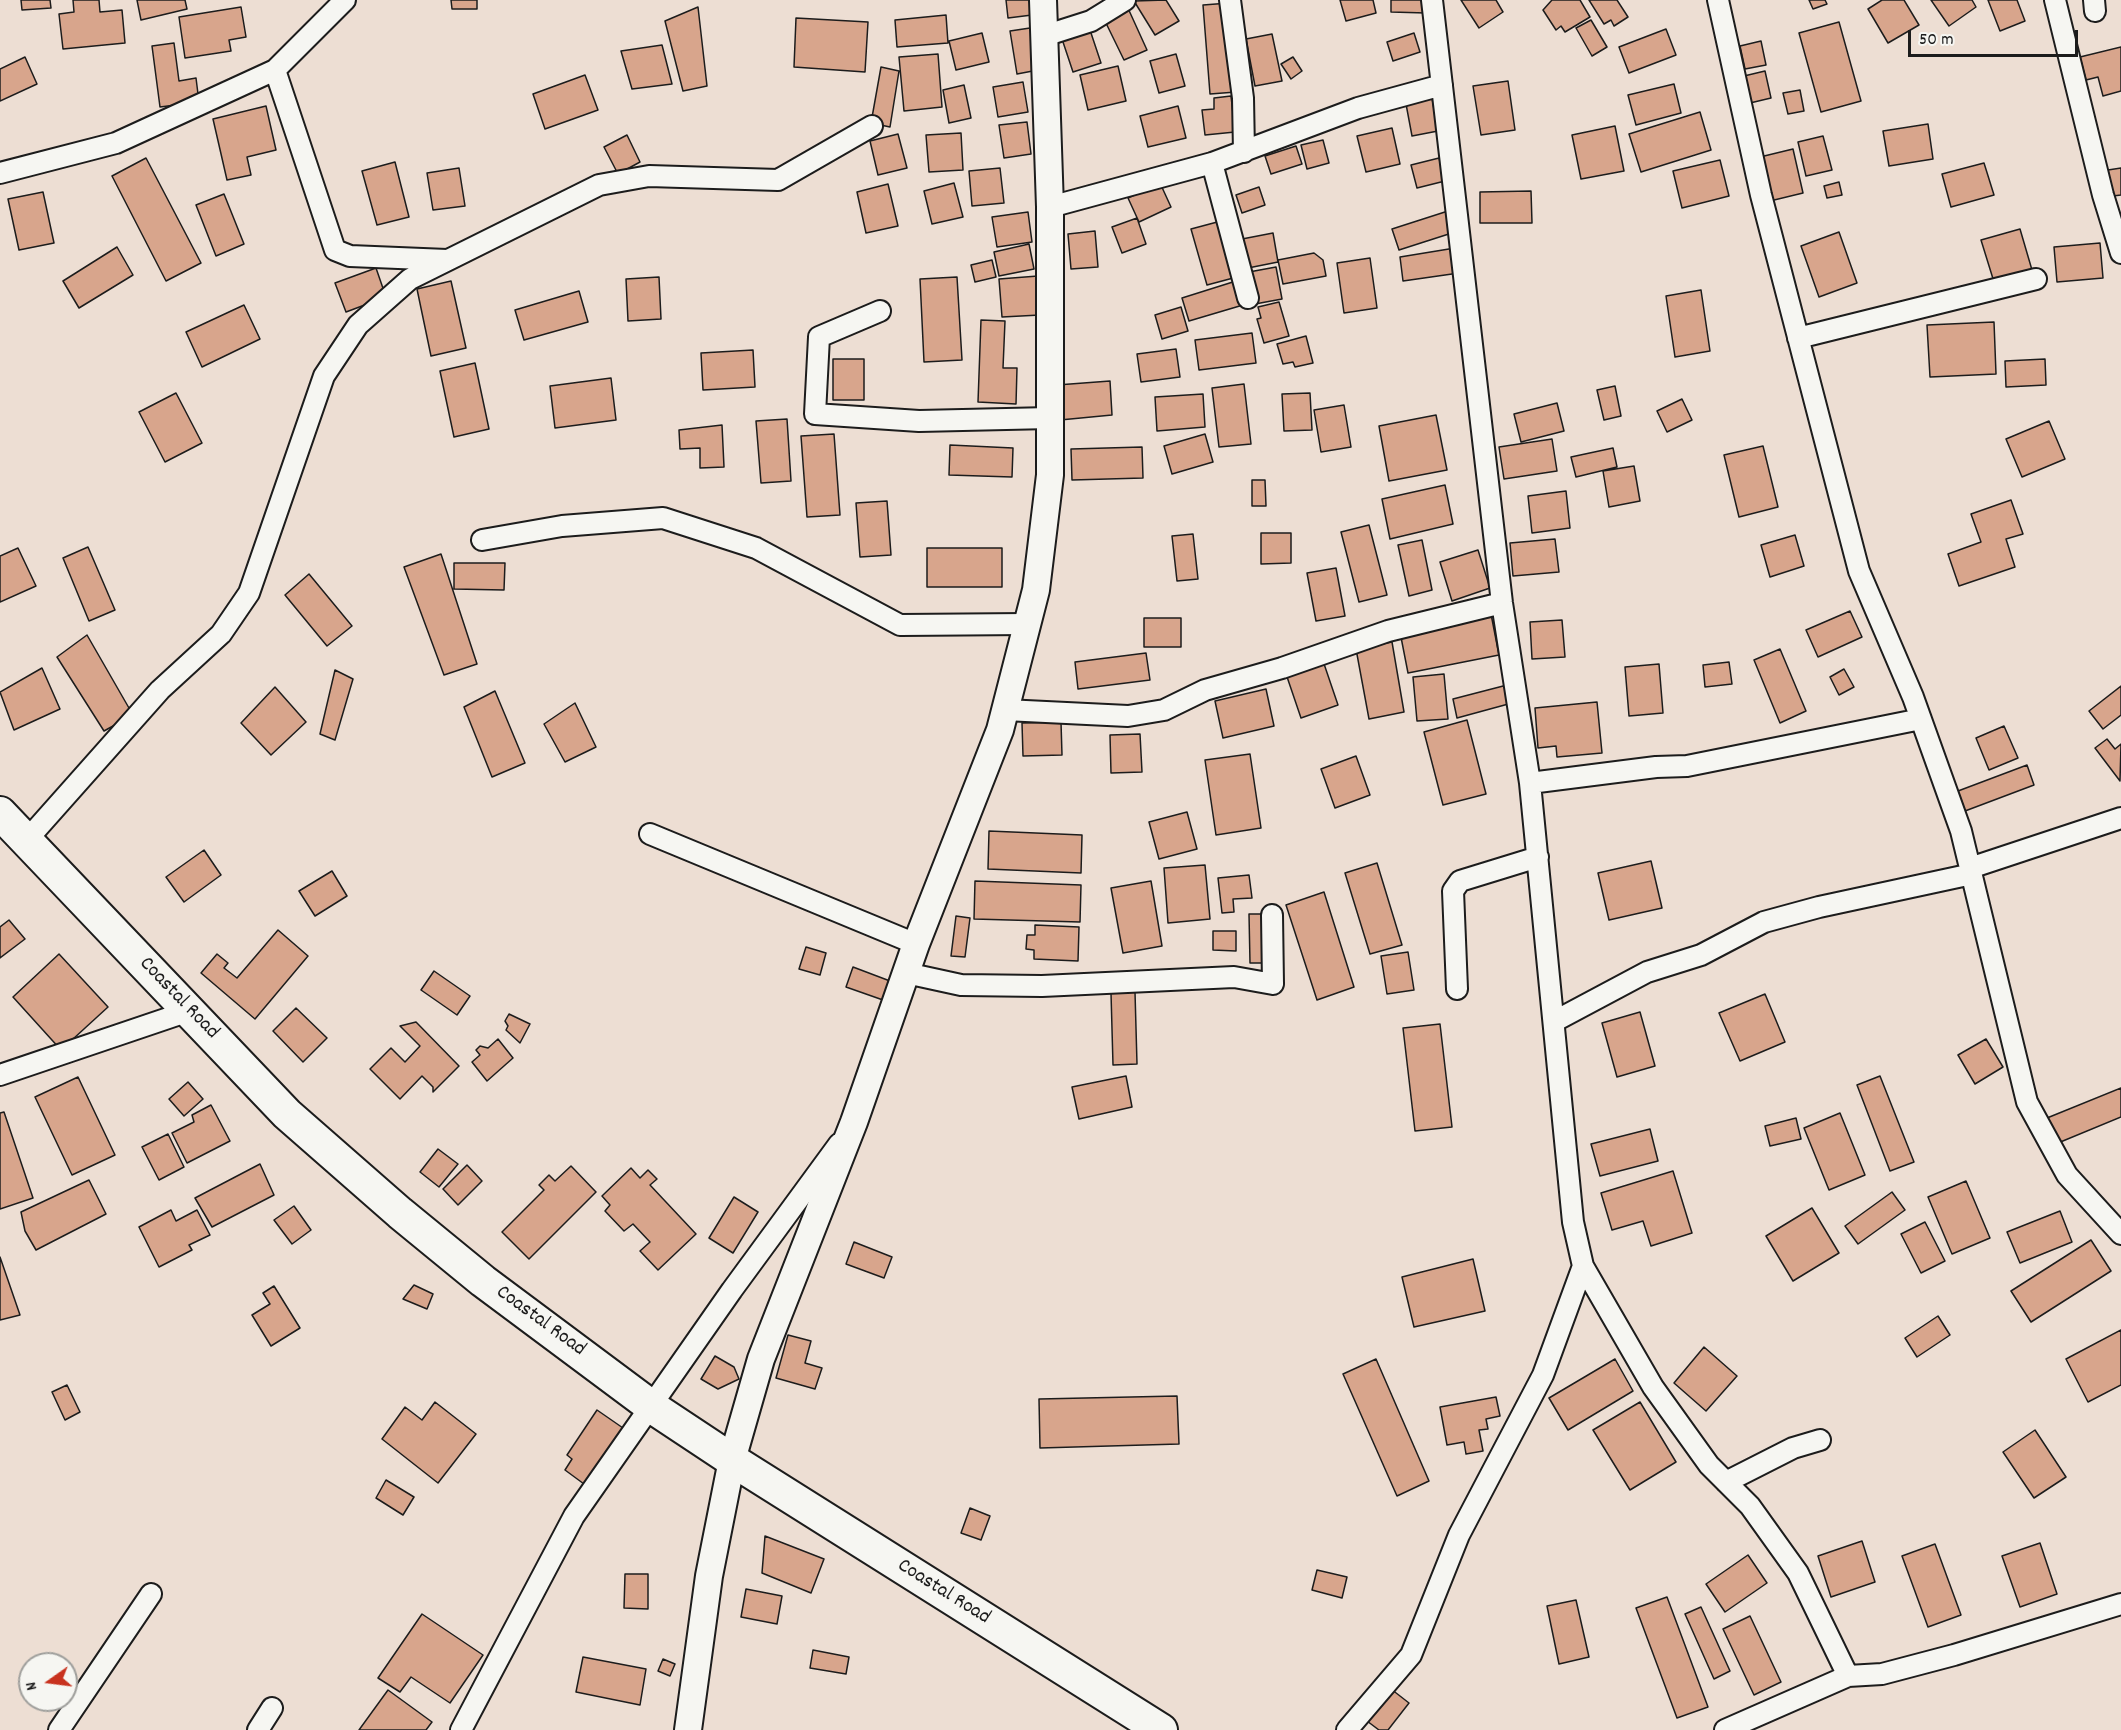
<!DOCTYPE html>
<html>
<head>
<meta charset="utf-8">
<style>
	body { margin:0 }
	#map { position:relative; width:2121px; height:1730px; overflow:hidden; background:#edded3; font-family:Dekko,sans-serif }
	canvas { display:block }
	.north { position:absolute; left:18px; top:1652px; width:60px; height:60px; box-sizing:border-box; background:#f6f6f2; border:2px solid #9f9f9c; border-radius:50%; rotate:256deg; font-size:16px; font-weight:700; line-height:24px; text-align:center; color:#1c1c1c }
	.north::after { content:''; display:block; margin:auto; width:21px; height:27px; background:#c8321e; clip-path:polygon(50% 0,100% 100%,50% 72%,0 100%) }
	.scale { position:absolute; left:1908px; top:30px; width:170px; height:27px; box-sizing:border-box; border:3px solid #1c1c1c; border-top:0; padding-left:8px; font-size:18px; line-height:21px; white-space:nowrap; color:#1c1c1c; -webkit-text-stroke:4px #f6f6f2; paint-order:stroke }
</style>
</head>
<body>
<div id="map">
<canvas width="2121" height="1730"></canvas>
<div class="north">N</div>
<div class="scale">50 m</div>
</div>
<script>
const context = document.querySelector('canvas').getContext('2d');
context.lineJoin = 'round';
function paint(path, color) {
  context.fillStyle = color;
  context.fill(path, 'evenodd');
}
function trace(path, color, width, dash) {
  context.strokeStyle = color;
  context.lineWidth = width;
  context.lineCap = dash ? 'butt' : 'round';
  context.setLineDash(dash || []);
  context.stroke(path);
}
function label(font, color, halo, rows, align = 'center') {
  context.font = font + ' Dekko,sans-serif';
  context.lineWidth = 4.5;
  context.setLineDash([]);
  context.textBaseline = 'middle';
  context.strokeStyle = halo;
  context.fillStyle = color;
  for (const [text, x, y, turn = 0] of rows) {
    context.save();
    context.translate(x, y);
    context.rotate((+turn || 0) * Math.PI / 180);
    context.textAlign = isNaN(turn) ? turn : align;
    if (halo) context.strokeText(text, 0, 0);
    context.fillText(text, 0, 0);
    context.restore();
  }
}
const building = new Path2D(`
	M21,0H50L51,8L22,10Z
	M73,0H99L100,12L122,10L125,43L63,49L59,14L74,12Z
	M137,0H185L187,9L141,20Z
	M451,0H477V9H452Z
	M1006,0H1030L1032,15L1008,18Z
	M1166,0L1179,21L1155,35L1134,1Z
	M1340,0H1373L1376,13L1346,21Z
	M1391,0H1426V13L1391,12Z
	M1461,0H1496L1503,12L1479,28Z
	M1552,0H1580L1590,17L1565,32L1561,26L1556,30L1543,10Z
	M1589,0H1617L1628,17L1614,26L1611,20L1604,24Z
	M1809,0H1825L1827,4L1813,9Z
	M1882,0H1904L1919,25L1888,43L1868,9Z
	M1931,0H1972L1976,7L1949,26Z
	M1988,0H2017L2025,21L2000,31Z
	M1229,3L1236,92L1210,94L1203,5Z
	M1127,6L1147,50L1124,60L1103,17Z
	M241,7L246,37L229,40L231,51L185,58L179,17Z
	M698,7L707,86L683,91L665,21Z
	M946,15L948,43L897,47L895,20Z
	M796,18L868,22L865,72L794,67Z
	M1591,20L1607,47L1592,56L1576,28Z
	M1839,22L1861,101L1821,112L1799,33Z
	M1030,28L1038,70L1017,74L1010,31Z
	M1666,29L1676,55L1629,73L1619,47Z
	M1090,30L1101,63L1073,72L1062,39Z
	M982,33L989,62L956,70L949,41Z
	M1414,33L1420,52L1393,61L1387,42Z
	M1272,34L1282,81L1255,86L1246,39Z
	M1761,41L1766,65L1745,69L1740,46Z
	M174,43L179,81L196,78L199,102L160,107L152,46Z
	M662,45L672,84L632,89L621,51Z
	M2121,47V91L2103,96L2098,77L2086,80L2080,57Z
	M938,54L942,107L904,111L899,57Z
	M1176,54L1185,86L1159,93L1150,61Z
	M25,57L37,84L0,101V69Z
	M1293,57L1302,71L1291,79L1281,64Z
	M1118,66L1126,101L1088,110L1080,75Z
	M881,67L899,71L890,127L871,123Z
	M1765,71L1771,98L1750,103L1744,76Z
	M585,75L598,110L545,129L533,94Z
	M1508,81L1515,130L1481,135L1473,86Z
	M1023,82L1028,112L998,117L993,87Z
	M1674,84L1681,113L1636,125L1628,95Z
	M964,85L971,118L949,123L943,90Z
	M1800,90L1804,111L1788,114L1783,93Z
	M1231,96L1235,132L1205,135L1202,110L1214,109V98Z
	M1432,98L1438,131L1412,136L1406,104Z
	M266,106L276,150L247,157L251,175L227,180L213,119Z
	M1178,106L1186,138L1148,147L1140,116Z
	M1700,112L1711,150L1641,172L1629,134Z
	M1027,122L1031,154L1004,158L999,125Z
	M1928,124L1933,159L1889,166L1883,131Z
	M1615,126L1624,171L1581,179L1572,135Z
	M1392,128L1400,164L1366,172L1357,136Z
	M961,133L963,170L929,172L926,135Z
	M898,134L907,168L878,175L870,141Z
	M627,135L640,162L618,174L604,147Z
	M1823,136L1832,170L1806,176L1798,142Z
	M1323,140L1329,163L1307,169L1301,145Z
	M1296,146L1302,164L1271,174L1265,156Z
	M1793,149L1803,193L1770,201L1760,157Z
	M146,158L201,263L166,281L112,176Z
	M1439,158L1445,181L1417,188L1411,165Z
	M1720,160L1729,196L1682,208L1673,171Z
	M395,162L409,217L377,225L362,171Z
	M1984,163L1994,195L1951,207L1942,174Z
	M459,168L465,206L433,210L427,173Z
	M1000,168L1004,203L972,206L969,171Z
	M2121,168V195L2113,196L2108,170Z
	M1839,182L1842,195L1827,198L1824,186Z
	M954,183L963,217L932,224L924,191Z
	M1160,183L1171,207L1139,222L1128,198Z
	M888,184L898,226L866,233L857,192Z
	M1259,187L1265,205L1242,213L1236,195Z
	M1531,191L1532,223H1480V192Z
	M43,192L54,243L19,250L8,199Z
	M224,194L244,244L216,256L196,205Z
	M1448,211L1455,232L1399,250L1392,229Z
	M1028,212L1032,242L997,247L992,217Z
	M1137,218L1146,244L1122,253L1112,227Z
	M1221,221L1237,277L1207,285L1191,229Z
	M2020,229L2032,270L1994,282L1981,240Z
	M1095,231L1098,267L1071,269L1068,234Z
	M1839,232L1857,283L1819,297L1801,246Z
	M1273,233L1278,262L1248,268L1242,239Z
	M2100,243L2103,278L2057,282L2054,247Z
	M1029,244L1034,269L999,276L994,252Z
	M117,247L133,275L79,308L63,281Z
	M1455,248L1459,273L1403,281L1400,257Z
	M1314,253L1323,260L1326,276L1283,284L1278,260Z
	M1370,258L1377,308L1344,313L1337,263Z
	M992,260L996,277L975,282L971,265Z
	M1276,267L1282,299L1255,304L1249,272Z
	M376,268L386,297L346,312L335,283Z
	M1038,276L1040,315L1002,317L999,279Z
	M659,277L661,319L628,321L626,279Z
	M957,277L962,360L924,362L920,279Z
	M451,281L466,348L431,356L417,289Z
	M1236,281L1243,305L1189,321L1182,298Z
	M1701,290L1710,351L1675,357L1666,296Z
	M579,291L588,322L524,340L515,310Z
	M1279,302L1289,336L1264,343L1257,319L1261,318L1258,307Z
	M244,305L260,339L202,367L186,332Z
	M1181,307L1188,331L1162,339L1155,315Z
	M981,320L1005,321L1003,368H1017L1016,404L978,402Z
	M1994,322L1996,374L1930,377L1927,325Z
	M1252,333L1256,363L1199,370L1195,340Z
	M1306,336L1313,363L1295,367L1293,362L1283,364L1277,344Z
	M1176,349L1180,377L1141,382L1137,354Z
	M753,350L755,387L703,390L701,353Z
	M833,359H864V400H833Z
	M2045,359L2046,385L2006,387L2005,361Z
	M475,363L489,429L454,437L440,371Z
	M611,378L616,420L555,428L550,386Z
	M1110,381L1112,415L1060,420L1057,385Z
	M1244,384L1251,444L1219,447L1212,388Z
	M1615,386L1621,416L1604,420L1597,390Z
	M176,393L202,443L165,462L139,412Z
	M1310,393L1312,430L1284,431L1282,394Z
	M1203,394L1205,427L1157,431L1155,397Z
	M1682,399L1692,420L1667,432L1657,411Z
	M1557,403L1564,431L1521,442L1514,414Z
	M1344,405L1351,447L1321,452L1314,410Z
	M1436,415L1447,470L1389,481L1379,426Z
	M787,419L791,481L761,483L756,421Z
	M2049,421L2065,459L2022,477L2006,439Z
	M722,425L724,467L700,468V448L680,449L679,430Z
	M834,434L840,515L807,517L801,436Z
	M1205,434L1213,462L1172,474L1164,446Z
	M1552,439L1557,471L1504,479L1499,447Z
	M950,445L1013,448L1012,477L949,475Z
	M1763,446L1778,507L1739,517L1724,455Z
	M1142,447L1143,478L1072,480L1071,449Z
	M1613,448L1617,467L1576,477L1571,457Z
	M1634,466L1640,501L1609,507L1603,471Z
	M1252,480H1265L1266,506H1252Z
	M1445,485L1453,524L1390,539L1382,499Z
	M1566,491L1570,528L1532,533L1528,496Z
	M2011,500L2023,534L2006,539L2015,567L1959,586L1948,554L1981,542L1971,514Z
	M887,501L891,555L860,557L856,503Z
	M1369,525L1387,595L1359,602L1341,532Z
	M1261,533H1291V563L1261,564Z
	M1193,534L1198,579L1177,581L1172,536Z
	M1795,535L1804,566L1770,577L1761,545Z
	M1555,539L1559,572L1513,576L1510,543Z
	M1422,540L1432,590L1409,596L1398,545Z
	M88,547L115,610L89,621L63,558Z
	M18,548L36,586L0,602V556Z
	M927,548H1002V587H927Z
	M1478,550L1490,588L1452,601L1440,562Z
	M441,554L477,664L444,675L404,567Z
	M454,563H505L504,590L454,589Z
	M1336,568L1345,616L1316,621L1307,573Z
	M309,574L352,626L327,646L285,595Z
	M1850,611L1862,637L1818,657L1806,630Z
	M1491,614L1499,655L1408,673L1400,632Z
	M1144,618H1181V647H1144Z
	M1562,620L1565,657L1532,659L1530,622Z
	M87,635L133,715L104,731L57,657Z
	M1392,642L1404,712L1369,719L1356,649Z
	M1780,649L1806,711L1780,723L1754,660Z
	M1146,653L1150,680L1078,689L1075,662Z
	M1321,655L1338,705L1301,718L1284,668Z
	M1729,662L1732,684L1705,687L1703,665Z
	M1659,664L1663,713L1629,716L1625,667Z
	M42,668L60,709L14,730L0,692Z
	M1844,669L1854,687L1839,695L1830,677Z
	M335,670L353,679L335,740L320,734Z
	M1444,674L1448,719L1417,721L1413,677Z
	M1507,685L1512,703L1457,718L1453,699Z
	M2121,686V715L2103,729L2089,711Z
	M275,687L306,722L271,755L241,723Z
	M1266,689L1274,726L1223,738L1215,701Z
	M495,691L525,763L492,777L464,707Z
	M1597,702L1602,753L1557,757L1556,746L1538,748L1535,708Z
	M575,703L596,747L565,762L544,724Z
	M1467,720L1486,794L1443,805L1424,732Z
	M1061,722L1062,755L1023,756L1022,723Z
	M2004,726L2018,758L1989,770L1976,738Z
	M1140,734L1142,772L1111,773L1110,735Z
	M2107,739L2115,749L2121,744L2120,781L2095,748Z
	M1250,754L1261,828L1216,835L1205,760Z
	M1356,756L1370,795L1335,808L1321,769Z
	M2027,765L2034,785L1965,811L1958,791Z
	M1187,812L1197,849L1159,859L1149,822Z
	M989,831L1082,835L1081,873L988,869Z
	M204,850L221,875L184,902L166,877Z
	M1651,861L1662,908L1609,920L1598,873Z
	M1377,863L1402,945L1370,954L1345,873Z
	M1205,865L1210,919L1168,923L1164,868Z
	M332,871L347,896L315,916L299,891Z
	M1249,875L1252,898L1233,899L1234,912L1222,913L1218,878Z
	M975,881L1081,885L1080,922L974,919Z
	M1151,881L1162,946L1123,953L1111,888Z
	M1324,892L1354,987L1317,1000L1286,905Z
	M1249,914H1266L1267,963H1250Z
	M956,916L970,918L965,957L951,956Z
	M9,920L25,939L0,958V927Z
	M1035,925L1079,927L1078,961L1034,959V950L1026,949L1027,935H1035Z
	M278,930L308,956L255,1019L201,973L217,954L228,963L224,968L237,978Z
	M1213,931H1236V951L1213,950Z
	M806,947L826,953L820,975L799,969Z
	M1408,952L1414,990L1387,994L1381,956Z
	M59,954L108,1007L61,1050L13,997Z
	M853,967L890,981L883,1000L846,987Z
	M434,971L470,996L457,1015L421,990Z
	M1135,992L1137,1064L1113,1065L1111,993Z
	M1765,994L1785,1042L1740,1061L1719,1013Z
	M296,1008L327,1038L303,1062L273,1031Z
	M1640,1012L1655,1066L1617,1077L1602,1023Z
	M509,1014L530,1024L520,1043L506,1030L508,1026L505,1021Z
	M416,1022L459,1066L433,1092V1087L422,1076L400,1099L370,1069L391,1048L405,1062L420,1046L400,1026Z
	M1440,1024L1452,1127L1415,1131L1403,1028Z
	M498,1039L513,1058L487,1081L472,1062L480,1055L476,1050L480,1046L488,1048Z
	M1986,1039L2003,1067L1975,1084L1958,1055Z
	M1126,1076L1132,1107L1079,1119L1072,1087Z
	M1880,1076L1914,1162L1890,1171L1857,1085Z
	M78,1077L115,1155L72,1175L35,1097Z
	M188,1082L203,1099L184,1116L169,1099Z
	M2121,1088V1117L2058,1143L2047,1118Z
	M211,1105L230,1141L187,1163L172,1133L194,1122L192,1115Z
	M4,1112L33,1198L0,1209V1113Z
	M1840,1113L1865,1175L1829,1190L1804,1128Z
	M1796,1118L1801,1139L1770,1146L1765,1126Z
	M1650,1129L1658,1161L1600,1176L1591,1144Z
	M168,1134L184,1167L159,1180L142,1147Z
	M438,1149L458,1164L439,1187L420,1172Z
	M260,1164L274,1195L212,1227L195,1198Z
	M467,1165L482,1181L458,1205L443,1189Z
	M571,1166L596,1192L529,1259L502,1232L544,1190L539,1185L549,1175L555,1181Z
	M631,1168L640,1178L648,1170L657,1179L650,1185L696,1234L658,1270L640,1251L650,1242L633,1224L624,1231L605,1211L610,1205L602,1196Z
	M1673,1171L1692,1233L1651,1246L1643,1221L1612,1230L1601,1193Z
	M89,1180L106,1214L36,1250L25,1231L21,1212Z
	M1966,1181L1990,1238L1952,1254L1928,1197Z
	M1892,1192L1905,1210L1858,1244L1845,1226Z
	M734,1197L758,1212L733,1253L709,1238Z
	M294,1206L311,1230L292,1244L274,1220Z
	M1812,1208L1839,1253L1793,1281L1766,1236Z
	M171,1210L176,1221L197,1210L210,1235L189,1245L192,1250L159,1267L139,1227Z
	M2060,1211L2072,1242L2020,1263L2007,1232Z
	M1925,1222L1945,1261L1921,1273L1901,1234Z
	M2091,1240L2111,1271L2031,1322L2011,1291Z
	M854,1242L892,1257L884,1278L846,1264Z
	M0,1257L20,1315L0,1320Z
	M1473,1259L1485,1311L1414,1327L1402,1277Z
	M414,1285L433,1294L427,1309L403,1299Z
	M274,1286L300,1328L271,1346L252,1315L270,1304L263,1293Z
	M1938,1316L1950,1335L1917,1357L1905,1338Z
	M2121,1330V1385L2088,1402L2066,1359Z
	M788,1335L811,1341L805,1363L822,1368L815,1389L776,1378Z
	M1704,1347L1737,1376L1706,1411L1674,1383Z
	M715,1356L734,1367L739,1379L718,1389L701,1379Z
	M1376,1359L1429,1481L1397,1496L1343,1374Z
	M1615,1359L1633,1391L1568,1430L1549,1398Z
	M67,1385L80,1412L65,1420L52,1392Z
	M1177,1396L1179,1444L1040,1448L1039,1399Z
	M1496,1397L1500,1416L1486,1419L1488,1429L1479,1430L1483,1451L1466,1454L1464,1442L1447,1445L1440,1407Z
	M435,1402L476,1434L438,1483L382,1439L405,1407L422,1420Z
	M1640,1402L1676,1462L1630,1490L1593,1430Z
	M597,1410L623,1428L584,1484L565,1470L572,1459L567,1455Z
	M2035,1430L2066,1477L2034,1498L2003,1452Z
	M386,1480L414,1497L403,1515L376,1498Z
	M970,1508L990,1516L981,1540L961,1533Z
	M765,1536L824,1559L811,1593L762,1573Z
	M1862,1541L1875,1582L1831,1597L1818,1556Z
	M2040,1543L2057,1594L2020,1607L2002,1556Z
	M1935,1544L1961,1615L1928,1627L1902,1556Z
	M1748,1555L1767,1583L1725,1612L1706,1584Z
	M1317,1570L1347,1577L1342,1598L1312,1590Z
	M625,1574H648V1609L624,1608Z
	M746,1589L782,1596L777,1624L741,1617Z
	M1667,1597L1708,1707L1677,1718L1636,1608Z
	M1576,1600L1589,1657L1559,1664L1547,1606Z
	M1701,1607L1730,1671L1714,1679L1685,1614Z
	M422,1614L483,1655L450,1703L411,1677L400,1692L378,1678Z
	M1750,1616L1781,1682L1754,1695L1723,1629Z
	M813,1650L849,1657L846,1674L810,1668Z
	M583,1657L646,1669L640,1705L576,1692Z
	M663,1659L675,1664L670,1676L658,1671Z
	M1391,1689L1409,1703L1388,1730H1379L1367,1721Z
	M388,1690L432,1722L426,1730H359Z`);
const minor = new Path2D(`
	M1230,0L1243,98L1244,152
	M1718,0L1761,195L1859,571L1913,697L1961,831L2027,1102L2067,1175L2121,1234
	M2055,0L2103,195L2121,253
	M2094,0L2095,11
	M1044,36L1091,21L1125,0
	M275,70L335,250L350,256L447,260
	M1212,163L1248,298
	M0,173L116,143L275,70L345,0
	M1050,207L1212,163L1358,108L1442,85
	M880,311L819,337L815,414L919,421L1050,418
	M1798,338L2036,279
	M482,540L562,526L663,518L756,548L900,625L1027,624
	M1005,710L1128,716L1164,710L1205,690L1282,668L1388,631L1502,603
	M1530,783L1656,767L1687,766L1921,719
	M650,834L916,944
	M25,842L160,690L221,634L249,593L324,376L358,325L410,279L599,185L649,176L778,180L872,126
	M1970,868L2121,818
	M906,973L961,985L1042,986L1234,977L1273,984L1272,915
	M1457,989L1453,891L1460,881L1538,857
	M1555,1021L1647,972L1701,955L1764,922L1819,907L1972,874
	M0,1075L189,1011
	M1583,1266L1653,1387L1709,1465L1750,1506L1798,1573L1848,1676
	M1726,1482L1793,1448L1820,1440
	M59,1730L151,1594
	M258,1730L272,1708
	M461,1730L574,1516L732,1290L839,1144
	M1347,1730L1411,1655L1459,1535L1543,1375L1583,1266L1573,1222L1530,783L1502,603L1432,0
	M1725,1730L1848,1676L1882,1674L1954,1655L2121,1604`);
const tertiary = new Path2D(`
	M688,1730L709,1576L732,1460L761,1359L854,1122L916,944L1000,730L1036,590L1050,475V207L1043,0`);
const primary = new Path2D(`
	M0,813L287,1114L400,1213L483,1281L652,1407L732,1460L1161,1730`);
const streetNames = [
	["Coastal Road",178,999,46],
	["Coastal Road",540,1322,36],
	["Coastal Road",943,1593,32]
];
paint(building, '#d8a58c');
trace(building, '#1c1c1c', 1.5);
trace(minor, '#1c1c1c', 24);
trace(tertiary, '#1c1c1c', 30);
trace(primary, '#1c1c1c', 36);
trace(minor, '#f6f6f2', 20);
trace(tertiary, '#f6f6f2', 26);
trace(primary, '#f6f6f2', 32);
label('21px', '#1c1c1c', '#f6f6f2', streetNames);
</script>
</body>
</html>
